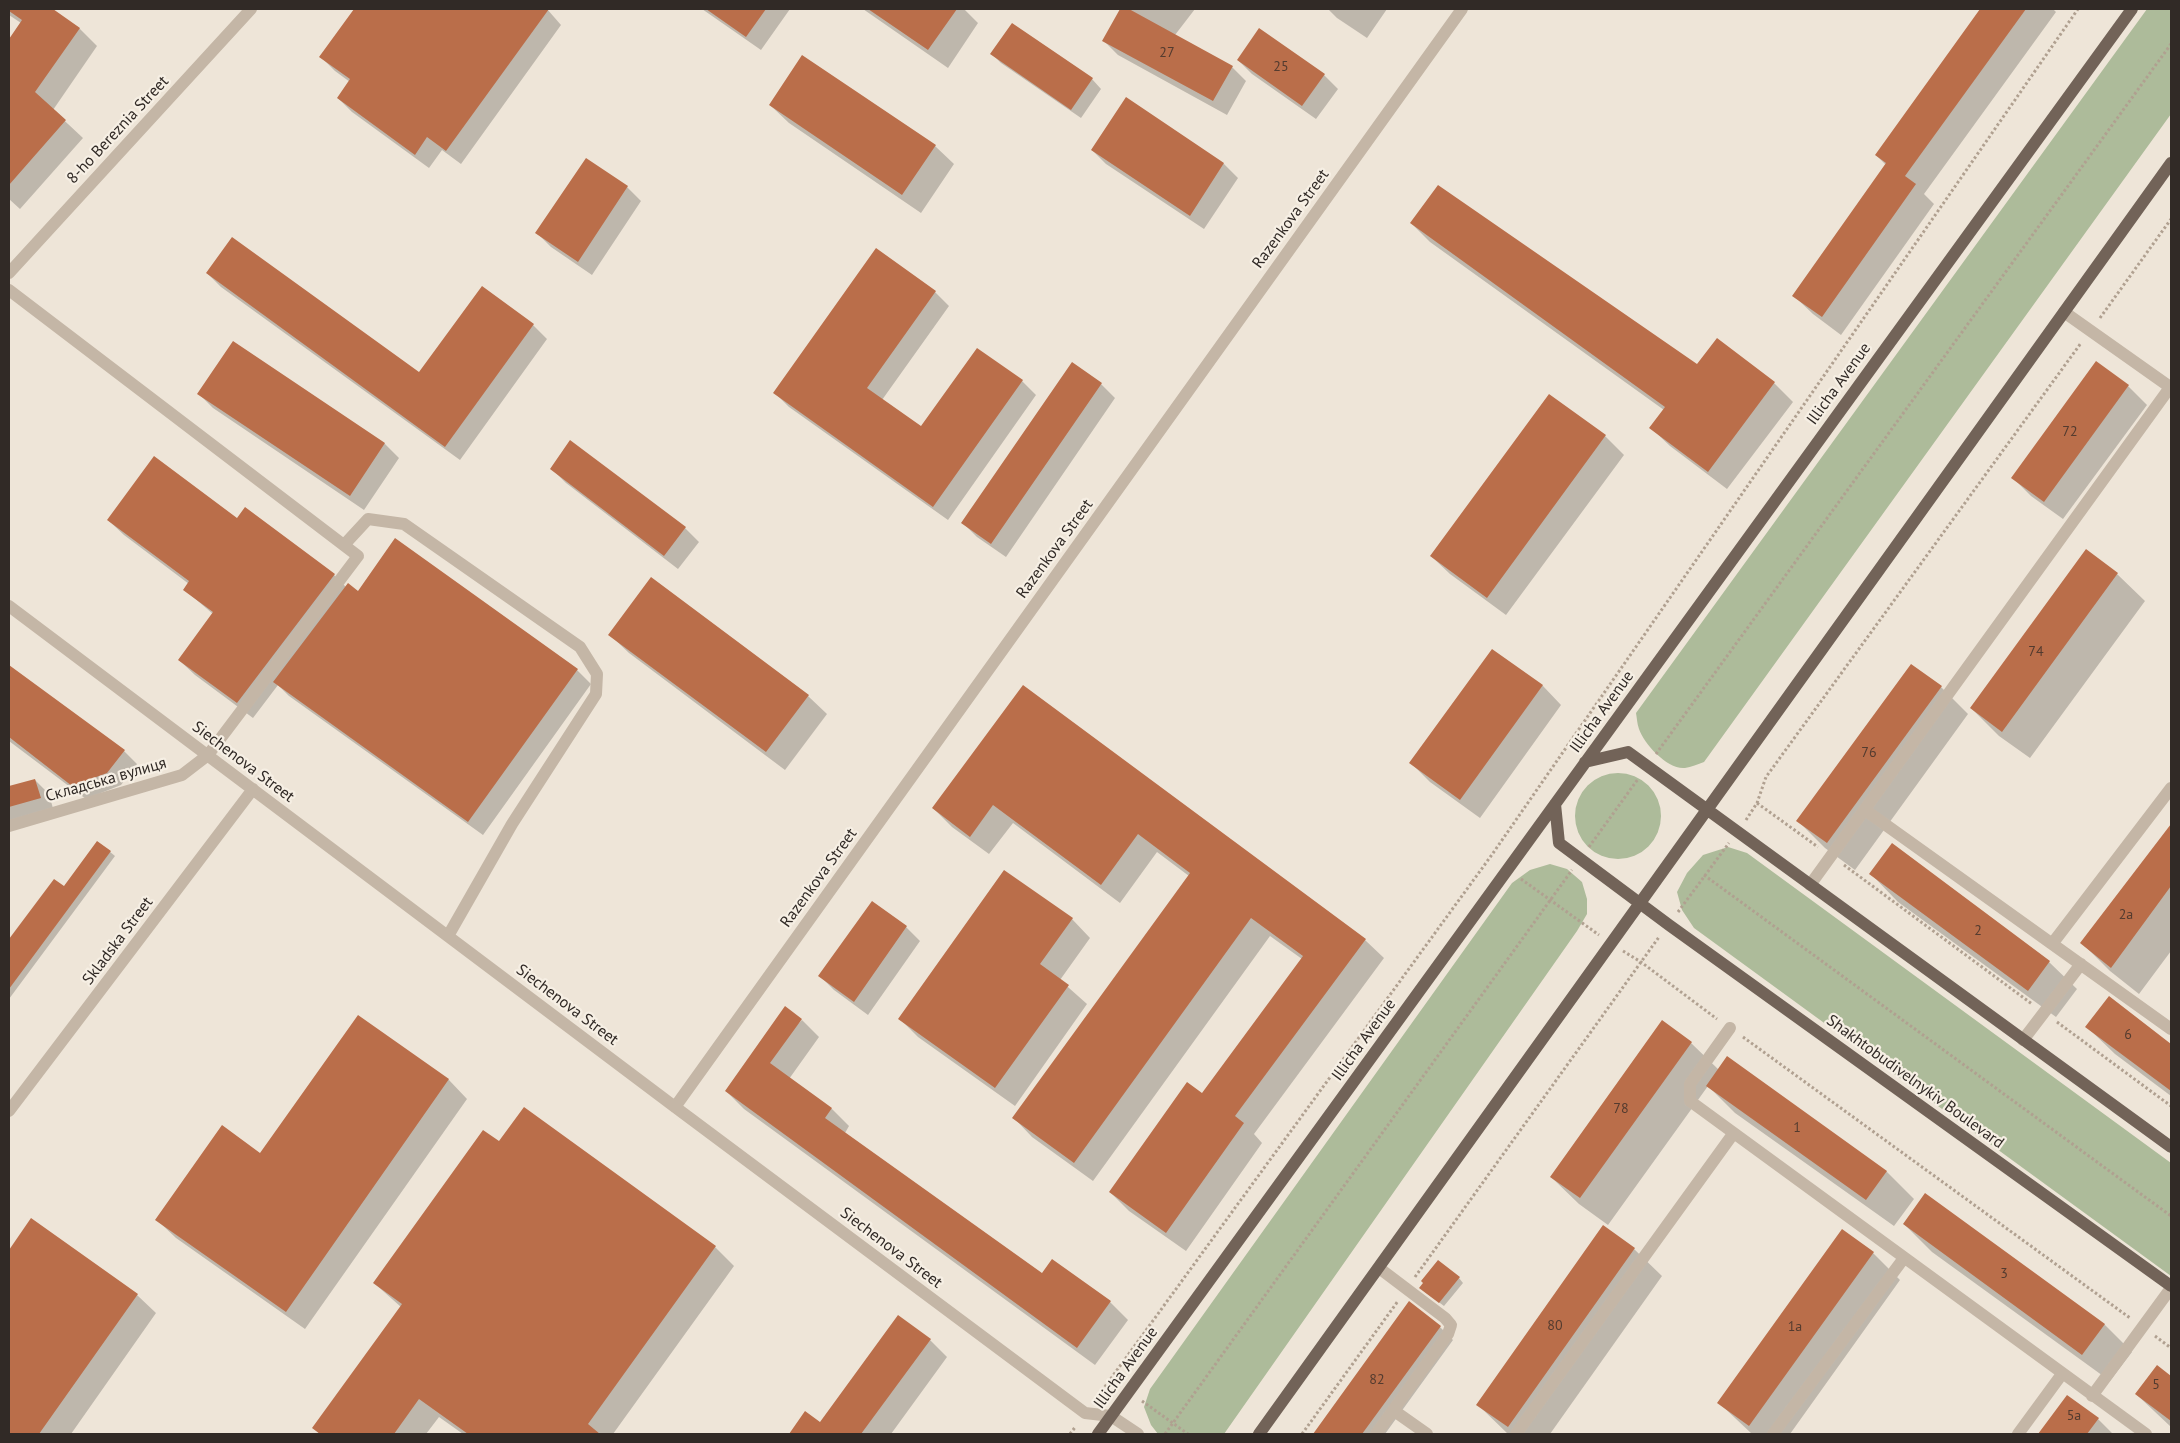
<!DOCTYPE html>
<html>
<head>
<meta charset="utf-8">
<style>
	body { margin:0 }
	#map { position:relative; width:2180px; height:1443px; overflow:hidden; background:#eee5d8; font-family:"PT Sans",sans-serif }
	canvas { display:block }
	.frame { position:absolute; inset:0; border:10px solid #312a26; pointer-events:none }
</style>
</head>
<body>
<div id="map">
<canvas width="2180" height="1443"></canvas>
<div class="frame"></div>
</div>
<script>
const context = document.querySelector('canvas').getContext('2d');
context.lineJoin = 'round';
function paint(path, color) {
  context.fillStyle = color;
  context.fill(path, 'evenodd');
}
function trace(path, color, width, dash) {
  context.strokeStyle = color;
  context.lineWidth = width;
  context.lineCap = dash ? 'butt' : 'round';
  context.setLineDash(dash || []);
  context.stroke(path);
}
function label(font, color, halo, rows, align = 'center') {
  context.font = font + ' "PT Sans",sans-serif';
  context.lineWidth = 4.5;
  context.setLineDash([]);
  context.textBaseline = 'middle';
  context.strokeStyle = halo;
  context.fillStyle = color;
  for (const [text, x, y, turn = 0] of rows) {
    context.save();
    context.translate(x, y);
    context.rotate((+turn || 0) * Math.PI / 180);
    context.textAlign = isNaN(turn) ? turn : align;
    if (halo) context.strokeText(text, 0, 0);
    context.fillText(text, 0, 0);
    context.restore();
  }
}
const green = new Path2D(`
	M2147,9H2171V114L1704,762C1698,764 1691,767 1685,768C1668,770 1644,744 1639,729C1637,724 1637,718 1636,713Z
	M1575 816a43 43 0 1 1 86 0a43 43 0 1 1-86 0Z
	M1728,847L1747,853L2171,1163V1276L1694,928L1682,910L1677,892L1687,873L1703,855Z
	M1550,864L1567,869L1582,882L1587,899V914L1577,931L1224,1434H1158L1151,1425L1144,1407L1150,1389L1512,883L1530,870Z`);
const shadow = new Path2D(`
	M9,9H51L79,28L97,46L53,110L83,138L20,209L9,199V41L21,23L9,15Z
	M355,9H547L561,25L461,164L442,150L429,168L352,112L338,98L350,82L335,71L321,57Z
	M702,9H790L761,50Z
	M863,9H964L978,23L948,68Z
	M1121,9H1195L1175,35L1232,67L1246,81L1227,115L1118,55L1104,41Z
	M1328,9H1387L1367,38L1337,18Z
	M1981,9H2053L2056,12L1924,194L1934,204L1841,335L1813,314L1794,296L1886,165L1876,155Z
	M1012,25L1092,79L1101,89L1081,118L1001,63L992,54Z
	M1238,60L1324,75L1338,89L1316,119L1252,74Z
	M1126,99L1224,164L1238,178L1204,229L1106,164L1092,150Z
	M770,105L935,146L954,164L921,213L789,123Z
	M627,187L641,201L592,275L551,247L537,233Z
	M1411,223L1698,366L1774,383L1793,402L1727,489L1670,446L1651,428L1664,410L1430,242Z
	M207,273L419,374L533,325L547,339L460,460L221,287Z
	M935,292L949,306L882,400L921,428L977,349L1022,381L1036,395L948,520L789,407L775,393Z
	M234,343L385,444L399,458L364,510L213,408L199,394Z
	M2096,363L2128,386L2147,405L2063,519L2031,496L2013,478Z
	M1101,384L1115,398L1006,557L977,537L963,523Z
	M1549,395L1605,436L1624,455L1506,615L1450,574L1431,556Z
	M570,442L685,528L699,542L678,569L566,483L552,469Z
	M108,520H237L334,575L346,587L358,592L396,540L577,670L591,684L483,835L289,696L278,685L253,718L195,675L179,660L213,614L185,590L189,584L124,535Z
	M2117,574L2145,601L2030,758L1999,736L1971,708Z
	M610,635L808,696L827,714L785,770L629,653Z
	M1492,650L1543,686L1561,705L1480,818L1430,782L1411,763Z
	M9,667L124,751L137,764L121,785L86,799L9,741Z
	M1023,687L1365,940L1384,958L1254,1134L1262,1143L1186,1251L1129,1211L1110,1192L1202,1094L1302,959L1270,936L1093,1181L1032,1137L1014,1118L1189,876L1157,852L1120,903L1013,823L989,854L952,827L933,808Z
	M1941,687L1968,714L1855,870L1825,848L1798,821Z
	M35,780L49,794L54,812L9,825V788Z
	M2171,826V951L2139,994L2110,971L2082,943Z
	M98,842L115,856L9,999V941L54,880L64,888Z
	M1871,874L2049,962L2077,989L2056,1017L1898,902Z
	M872,903L906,927L920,941L868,1015L834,990L820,976Z
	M1072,919L1090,938L1060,980L1087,1004L1015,1106L918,1037L900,1019Z
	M2109,998L2171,1046V1096L2115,1054L2087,1027Z
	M358,1017L449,1080L467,1099L305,1329L176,1238L157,1220L261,1154Z
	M802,1020L819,1037L789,1079L832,1109L849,1126L845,1133L1042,1275L1110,1302L1128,1320L1095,1365L744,1109L726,1091Z
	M1691,1043L1719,1070L1886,1171L1914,1199L1894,1226L1735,1113L1708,1086L1608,1225L1579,1204L1551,1177Z
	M524,1109L715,1247L734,1266L613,1434H463L439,1417L426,1434H320L314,1428L401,1307L374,1283L499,1143Z
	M32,1220L137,1295L156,1313L71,1434H9V1252Z
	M1904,1224L2104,1324L2132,1352L2110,1381L1932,1252Z
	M1634,1249L1662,1276L1550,1434H1508L1477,1404Z
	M1873,1253L1900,1280L1790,1434H1752L1718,1402Z
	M1459,1278L1463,1283L1444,1306L1425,1292Z
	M1410,1303L1439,1326L1453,1340L1385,1434H1315Z
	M930,1340L947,1357L891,1434H790L806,1413L821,1424Z
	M2157,1367L2171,1377V1427L2136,1394Z
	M2067,1397L2098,1419L2113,1434H2040Z`);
const building = new Path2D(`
	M9,9H53L80,28L35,92L66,120L9,185V39L22,20L9,11Z
	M354,9H549L446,151L427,137L415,155L337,98L350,79L319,57Z
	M706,9H766L746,37Z
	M868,9H957L928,50Z
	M1120,9H1129L1233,66L1213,101L1102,41Z
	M1980,9H2026L1905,176L1916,184L1822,317L1792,296L1886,163L1875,155Z
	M1012,23L1093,78L1071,110L990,54Z
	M1259,28L1325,74L1302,106L1237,60Z
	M802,55L936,145L902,195L769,105Z
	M1126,97L1224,163L1190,216L1091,150Z
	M586,158L628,186L578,262L535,233Z
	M1438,185L1697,364L1717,338L1775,382L1708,472L1649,428L1665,407L1410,223Z
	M232,237L419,372L482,286L534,324L445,447L206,273Z
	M876,248L936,291L867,388L921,426L977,348L1023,380L933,507L773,393Z
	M233,341L385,443L350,496L197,394Z
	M2096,361L2129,385L2044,502L2011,478Z
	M1072,362L1102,383L991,544L961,523Z
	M1549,394L1606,435L1487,598L1430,556Z
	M570,440L686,527L664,556L550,469Z
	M154,456L237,518L245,507L335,574L237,703L178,660L213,612L183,590L189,581L107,520Z
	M395,538L578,669L468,822L273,682L348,583L358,591Z
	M2086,549L2118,573L2002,732L1970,708Z
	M651,577L809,695L766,752L608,635Z
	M1492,649L1543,685L1460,800L1409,763Z
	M1911,664L1942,686L1827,843L1796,821Z
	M9,665L125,750L107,773L72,786L9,737Z
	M1023,685L1366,939L1235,1116L1244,1123L1166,1233L1109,1192L1187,1082L1202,1093L1303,956L1251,918L1074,1163L1012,1118L1190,873L1138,834L1101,885L993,805L970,837L932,808Z
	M35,779L41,798L9,807V786Z
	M2171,824V886L2111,968L2080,943Z
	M97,841L111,851L9,989V939L54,879L64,886Z
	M1892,843L2050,961L2028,991L1869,874Z
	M1004,870L1073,918L1040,964L1069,985L995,1088L898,1019Z
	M872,901L907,926L854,1002L818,976Z
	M2109,996L2171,1044V1091L2085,1027Z
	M785,1006L802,1019L770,1063L832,1108L825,1118L1042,1273L1052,1259L1111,1301L1077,1348L725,1091Z
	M358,1015L449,1079L286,1312L155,1220L222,1125L260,1153Z
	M1662,1020L1692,1042L1580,1198L1550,1177Z
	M1727,1056L1887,1171L1866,1200L1706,1086Z
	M524,1107L716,1246L588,1424L600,1434H468L419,1399L394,1434H320L312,1428L402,1304L373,1283L483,1130L499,1141Z
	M1925,1193L2105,1324L2082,1355L1903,1224Z
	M31,1218L138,1294L39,1434H9V1250Z
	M1603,1225L1635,1248L1508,1427L1476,1405Z
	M1842,1229L1874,1252L1749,1426L1717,1403Z
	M1438,1260L1460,1277L1439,1303L1419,1288L1423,1283L1421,1281Z
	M1409,1301L1441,1326L1362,1434H1313Z
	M898,1315L931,1339L861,1434H789L805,1411L820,1422Z
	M2157,1365L2171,1376V1421L2135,1394Z
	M2067,1395L2099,1418L2087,1434H2038Z`);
const path = new Path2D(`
	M2100,318L2171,219
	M1656,754L2171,44
	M1757,803L1818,847
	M1746,820L1757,803L1766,777L2081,343
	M1589,847L1638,779
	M1844,865L2032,1004
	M1704,875L2171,1216
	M1521,879L1599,935
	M1678,912L1729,843
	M1623,951L1641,962L1717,1019
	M2057,1022L2171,1106
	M1743,1037L2130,1318
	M1415,1277L1659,937
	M2155,1336L2171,1348
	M1096,1399L1491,856L2078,9
	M1142,1401L1188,1434
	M1070,1434L1076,1426
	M1165,1434L1572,870
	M1302,1434L1398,1301`);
const minor = new Path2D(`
	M9,273L251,9
	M9,290L358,556L208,755L182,775L9,826
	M2064,312L2170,387
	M344,545L368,519L404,524L580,647L597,674L596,694L512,824L448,936
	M9,606L675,1107L1085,1413L1111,1416L1138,1434
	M1865,810L2171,1029
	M1810,885L2171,386
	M2052,944L2171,788
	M1730,1028L1690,1084V1101L2146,1434
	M2023,1040L2081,964
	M675,1107L1462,9
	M9,1111L253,789
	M2092,1396L2171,1288
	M1393,1410L1427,1434
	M1376,1434L1448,1334L1451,1325L1445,1318L1379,1268
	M1516,1434L1733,1134
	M1773,1434L1904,1258
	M2018,1434L2062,1374`);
const major = new Path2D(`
	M1585,762L1628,752L2171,1147
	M1555,804L1559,843L1669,925L2171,1286
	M1098,1434L2132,9
	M1259,1434L2171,163`);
const numberNames = [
	["27",1167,53],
	["25",1281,67],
	["72",2070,432],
	["74",2036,652],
	["76",1869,753],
	["2а",2126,915],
	["2",1978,931],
	["6",2128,1035],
	["78",1621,1109],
	["1",1797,1128],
	["3",2004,1274],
	["80",1555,1326],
	["1а",1795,1327],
	["82",1377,1380],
	["5",2156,1385],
	["5а",2074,1416]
];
const streetNames = [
	["8-ho Bereznia Street",118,130,-47],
	["Razenkova Street",1291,219,-54],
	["Illicha Avenue",1839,384,-54],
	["Razenkova Street",1055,549,-54],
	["Illicha Avenue",1602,712,-54],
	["Siechenova Street",243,762,37],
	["Складська вулиця",106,780,-16],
	["Razenkova Street",819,878,-54],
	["Skladska Street",118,941,-53],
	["Siechenova Street",567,1005,37],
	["Illicha Avenue",1364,1040,-54],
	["Shakhtobudivelnykiv Boulevard",1915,1082,36],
	["Siechenova Street",891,1248,37],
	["Illicha Avenue",1126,1368,-54]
];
paint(green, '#adbb9a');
paint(shadow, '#0003');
paint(building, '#ba6e4a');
trace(path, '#b0a090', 3, [2.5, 2.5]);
trace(minor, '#c4b6a6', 12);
trace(major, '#726358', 12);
label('14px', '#533b2f', null, numberNames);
label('16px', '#312a26', '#f6efe4', streetNames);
</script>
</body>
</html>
